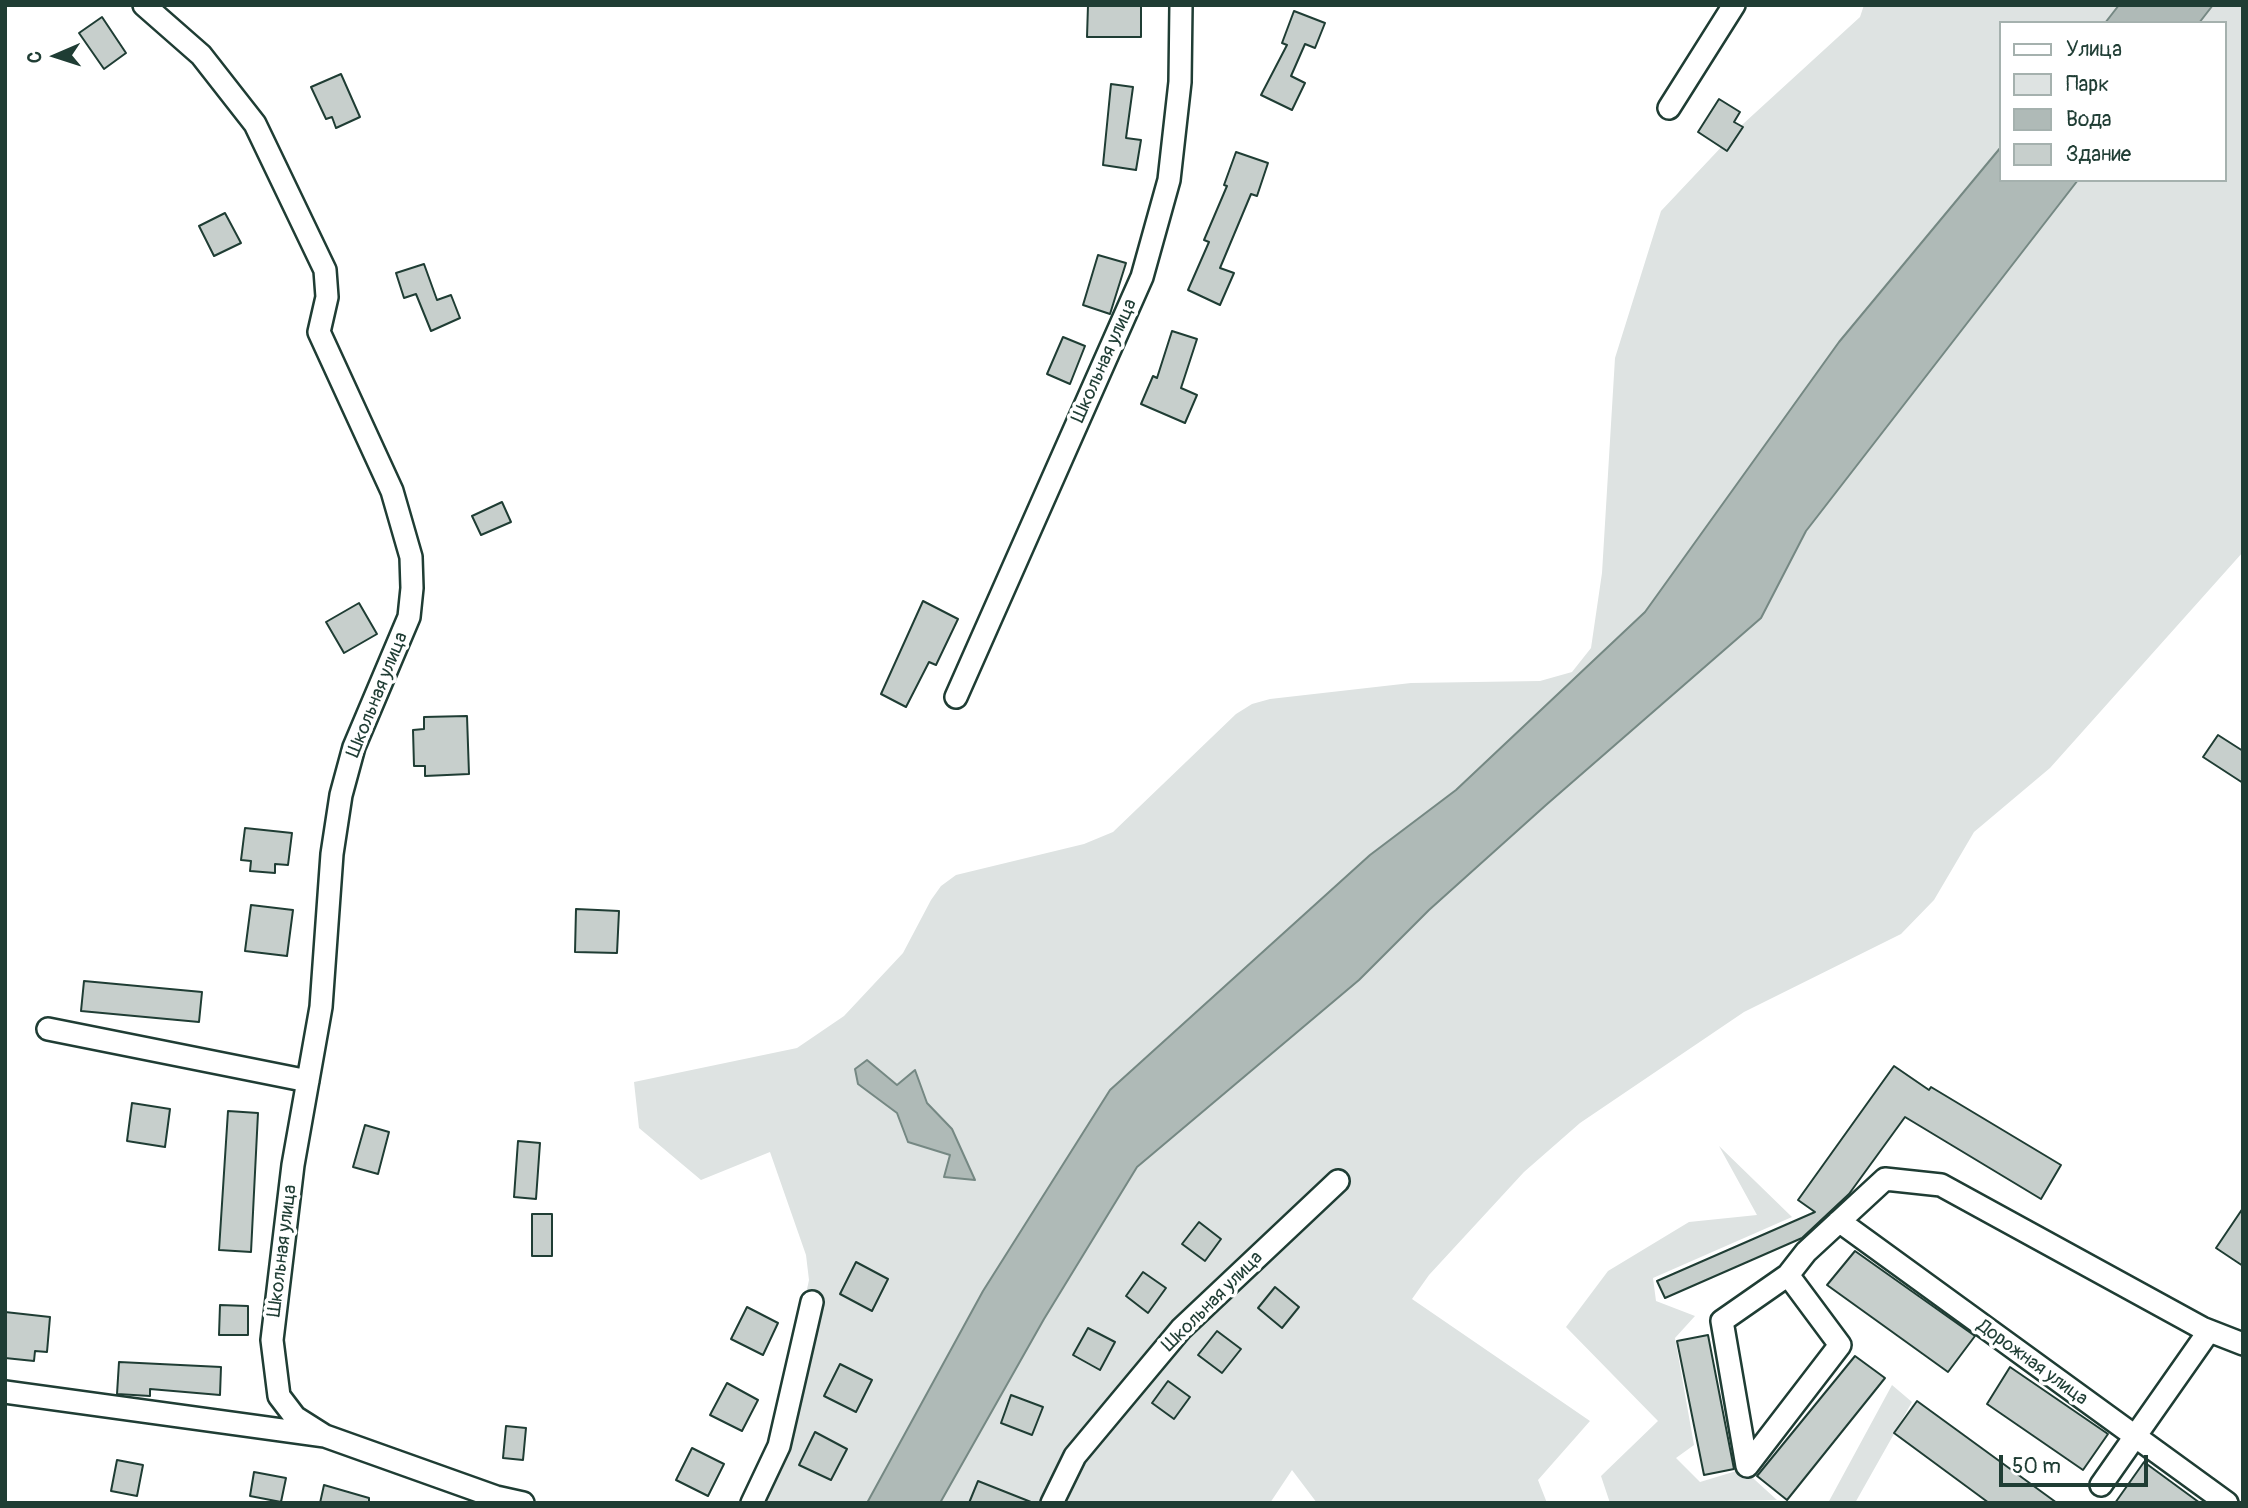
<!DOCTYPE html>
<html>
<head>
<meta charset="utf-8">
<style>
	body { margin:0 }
	#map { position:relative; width:2248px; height:1508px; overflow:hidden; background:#fff; font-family:Pangolin,sans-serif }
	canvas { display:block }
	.frame { position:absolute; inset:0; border:7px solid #1f3d34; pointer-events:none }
	.legend { position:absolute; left:1999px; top:21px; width:228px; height:161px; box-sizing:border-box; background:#fff; border:2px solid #a5b1ae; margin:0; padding:9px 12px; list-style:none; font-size:21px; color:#1f3d34 }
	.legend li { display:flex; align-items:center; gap:14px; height:35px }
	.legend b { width:35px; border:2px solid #a5b1ae }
	.north { position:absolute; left:21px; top:21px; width:70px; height:70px; -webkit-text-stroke:5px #fff; paint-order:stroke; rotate:267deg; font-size:19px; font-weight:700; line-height:28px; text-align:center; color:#1f3d34 }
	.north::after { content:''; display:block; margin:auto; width:24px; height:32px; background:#1f3d34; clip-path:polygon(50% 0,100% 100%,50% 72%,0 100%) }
	.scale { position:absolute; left:1999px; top:1455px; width:149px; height:32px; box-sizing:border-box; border:4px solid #1f3d34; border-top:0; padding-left:9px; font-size:21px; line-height:24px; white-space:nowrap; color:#1f3d34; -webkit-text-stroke:5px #fff; paint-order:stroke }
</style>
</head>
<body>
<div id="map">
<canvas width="2248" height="1508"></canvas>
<div class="frame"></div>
<ul class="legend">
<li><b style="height:9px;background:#fff"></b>Улица</li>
<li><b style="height:19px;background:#dee3e2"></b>Парк</li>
<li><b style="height:19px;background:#afbab7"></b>Вода</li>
<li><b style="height:19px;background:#c7cfcc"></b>Здание</li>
</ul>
<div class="north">С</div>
<div class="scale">50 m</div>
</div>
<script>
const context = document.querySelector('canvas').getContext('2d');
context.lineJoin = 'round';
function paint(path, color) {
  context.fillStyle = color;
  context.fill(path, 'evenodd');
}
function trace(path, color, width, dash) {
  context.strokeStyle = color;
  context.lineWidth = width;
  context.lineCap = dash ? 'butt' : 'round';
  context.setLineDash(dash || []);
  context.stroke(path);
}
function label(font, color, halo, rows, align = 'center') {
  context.font = font + ' Pangolin,sans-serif';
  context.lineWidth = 7;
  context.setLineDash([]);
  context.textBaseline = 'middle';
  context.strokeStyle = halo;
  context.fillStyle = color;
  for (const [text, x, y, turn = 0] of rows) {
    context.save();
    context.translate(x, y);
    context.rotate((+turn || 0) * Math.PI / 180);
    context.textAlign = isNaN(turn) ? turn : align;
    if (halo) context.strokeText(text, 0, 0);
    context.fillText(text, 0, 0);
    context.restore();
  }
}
const green = new Path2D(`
	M1864,5H2243V552L2050,768L1974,832L1934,900L1901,934L1744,1012L1580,1123L1524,1172L1429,1275L1412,1299L1590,1421L1538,1480L1547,1503H1317L1292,1470L1270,1503H748L784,1395L809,1280L806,1255L770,1152L701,1180L639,1128L634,1082L797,1048L844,1016L903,953L931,900L941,886L956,875L1084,844L1113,832L1236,714L1252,704L1270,699L1411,683L1540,681L1572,672L1591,648L1602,573L1615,358L1661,211L1743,124L1860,17ZM2001,23H2225V180H2001Z
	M1719,1146L1792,1217L1653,1278L1656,1301L1695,1316L1675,1338L1694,1445L1676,1458L1700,1482L1743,1469L1777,1500L1610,1503L1601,1476L1658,1421L1566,1327L1608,1271L1689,1222L1757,1215Z
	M1892,1385L1912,1402L1855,1503H1828Z`);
const water = new Path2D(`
	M2119,5H2213L2199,23H2105Z
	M2001,147V180H2078L1806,531L1761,618L1546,805L1429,910L1359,980L1137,1167L1044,1319L940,1503H867L983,1291L1110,1090L1370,855L1456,790L1645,612L1839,342Z
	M867,1060L897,1085L915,1070L927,1103L952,1129L975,1180L944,1177L950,1155L908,1142L897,1113L858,1084L855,1069Z`);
const building = new Path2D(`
	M1088,5H1141V37H1087Z
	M1294,11L1325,23L1315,48L1305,44L1291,76L1305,83L1292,110L1261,95L1287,45L1282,43Z
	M102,17L126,53L104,69L79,33Z
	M341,74L360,117L336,128L332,117L326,119L311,87Z
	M1111,84L1133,87L1126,138L1141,140L1136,170L1103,165Z
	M1719,99L1740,112L1734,122L1743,127L1727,151L1698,132Z
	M1236,152L1268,163L1257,196L1251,194L1220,268L1234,273L1220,305L1188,290L1209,242L1204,240L1227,186L1224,185Z
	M225,213L241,243L214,256L199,226Z
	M1098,255L1126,263L1110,314L1083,305Z
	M424,264L437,300L451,295L460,318L431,331L416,294L404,298L396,273Z
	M1172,331L1197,339L1181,388L1197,395L1185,423L1141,404L1153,376L1157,378Z
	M1063,337L1085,346L1070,384L1047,374Z
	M502,502L511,522L481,535L472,516Z
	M923,601L958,619L936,665L929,662L906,707L881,694Z
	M359,603L377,634L344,653L326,622Z
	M467,716L469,774L425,776V766H414L413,730L424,729V717Z
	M2218,735L2243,751V783L2203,757Z
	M245,828L292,833L288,865L275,864V873L250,871L251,861L241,860Z
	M251,905L293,910L287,956L245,951Z
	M576,909L619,911L617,953L575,952Z
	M84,981L202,992L199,1022L81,1011Z
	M1894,1066L1929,1090L1931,1087L2061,1165L2041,1199L1905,1117L1849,1194L1802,1238L1665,1298L1657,1281L1815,1212L1798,1200Z
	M132,1103L170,1109L165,1147L127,1141Z
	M228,1111L258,1113L251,1252L219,1250Z
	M365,1125L389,1132L378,1174L353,1167Z
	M518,1141L540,1143L536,1199L514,1197Z
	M2243,1208V1266L2216,1248Z
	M532,1214H552V1256H532Z
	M1199,1222L1221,1239L1205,1261L1182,1244Z
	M1855,1251L1975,1336L1948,1372L1827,1285Z
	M856,1262L888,1279L872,1311L840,1294Z
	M1143,1272L1166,1288L1148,1313L1126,1296Z
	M1275,1287L1299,1307L1282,1328L1258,1308Z
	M220,1305L248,1306V1335H219Z
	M747,1307L778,1323L763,1355L731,1339Z
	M5,1312L50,1317L47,1352L35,1351L34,1361L5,1358Z
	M1088,1328L1115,1342L1100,1370L1073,1355Z
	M1217,1331L1241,1349L1222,1373L1198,1355Z
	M1708,1335L1734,1469L1704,1475L1677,1341Z
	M1855,1356L1885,1378L1787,1500L1757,1476Z
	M119,1362L221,1367L220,1395L150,1389V1396L117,1394Z
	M840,1364L872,1380L856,1412L824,1396Z
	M2010,1367L2108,1434L2083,1470L1987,1404Z
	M1168,1381L1190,1397L1174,1419L1152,1403Z
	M727,1383L758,1400L742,1431L710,1415Z
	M1011,1395L1043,1407L1032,1435L1001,1423Z
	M1917,1401L2057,1503H1989L1894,1433Z
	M506,1426L526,1428L523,1460L503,1458Z
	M815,1432L847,1449L831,1480L799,1465Z
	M692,1448L724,1464L708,1496L676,1480Z
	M117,1460L143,1465L137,1496L111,1491Z
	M2144,1462L2200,1503H2115Z
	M254,1472L286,1478L281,1502L250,1496Z
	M978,1481L1031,1502V1503H969Z
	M324,1485L369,1498V1503H320Z`);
const street = new Path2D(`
	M144,5L201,55L255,124L325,270L327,297L319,332L392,491L411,557L412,588L409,617L354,747L341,795L332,854L321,1007L293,1165L272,1340L279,1396L295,1417L325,1436
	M1669,108L1734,5
	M956,697L1142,277L1169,180L1180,82L1181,5
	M48,1029L308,1081
	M1839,1221L2227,1503
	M1788,1275L1840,1345L1747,1466L1722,1321L1788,1275L1806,1252L1885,1179L1941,1185L2202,1328L2243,1344
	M5,1392L325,1436L496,1497L523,1503
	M2101,1485L2209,1331
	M752,1503L779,1446L812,1302
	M1052,1503L1075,1456L1181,1329L1338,1181`);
const streetNames = [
	["Школьная улица",1105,361,-66],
	["Школьная улица",378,695,-68],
	["Школьная улица",283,1251,-83],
	["Школьная улица",1213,1302,-45],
	["Дорожная улица",2032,1363,36]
];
paint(green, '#dee3e2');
paint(water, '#afbab7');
trace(water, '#758883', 2);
paint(building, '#c7cfcc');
trace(building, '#1f3d34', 2);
trace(street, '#1f3d34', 26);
trace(street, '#fff', 21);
label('19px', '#1f3d34', '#fff', streetNames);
</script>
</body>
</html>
